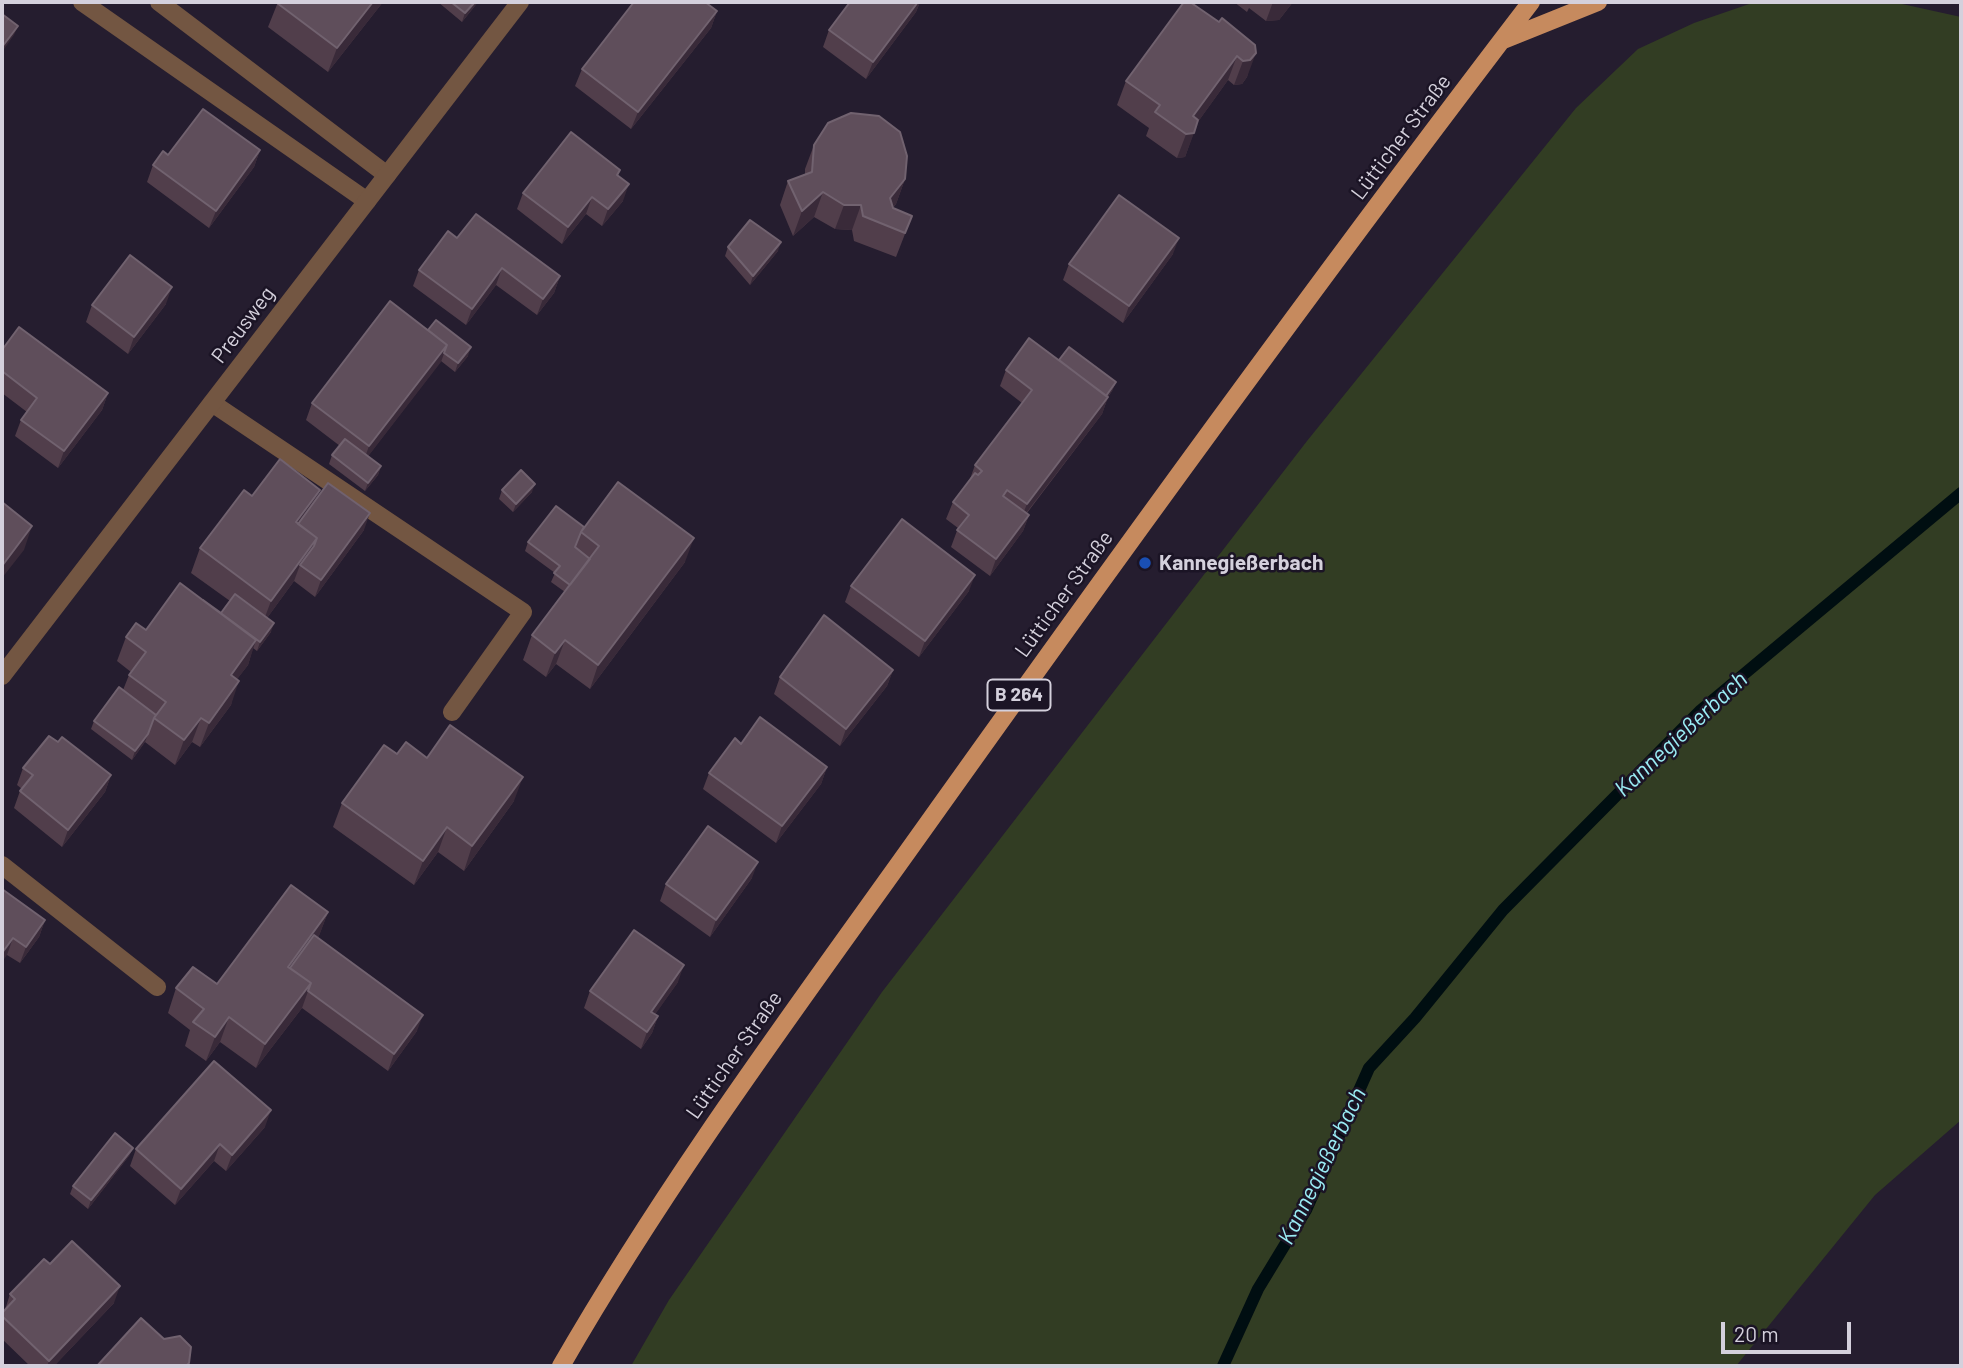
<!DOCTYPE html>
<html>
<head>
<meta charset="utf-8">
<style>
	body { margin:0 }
	#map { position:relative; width:1963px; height:1368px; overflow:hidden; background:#251d2f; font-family:Barlow,sans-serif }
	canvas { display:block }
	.frame { position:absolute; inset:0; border:4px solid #d4d0dc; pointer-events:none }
	.scale { position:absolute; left:1721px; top:1322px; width:130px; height:32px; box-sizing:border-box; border:4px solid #d4d0dc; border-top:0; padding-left:9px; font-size:21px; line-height:24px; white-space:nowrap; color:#d4d0dc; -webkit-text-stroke:5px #1b1425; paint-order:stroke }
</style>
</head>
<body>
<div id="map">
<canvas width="1963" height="1368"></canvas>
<div class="frame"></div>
<div class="scale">20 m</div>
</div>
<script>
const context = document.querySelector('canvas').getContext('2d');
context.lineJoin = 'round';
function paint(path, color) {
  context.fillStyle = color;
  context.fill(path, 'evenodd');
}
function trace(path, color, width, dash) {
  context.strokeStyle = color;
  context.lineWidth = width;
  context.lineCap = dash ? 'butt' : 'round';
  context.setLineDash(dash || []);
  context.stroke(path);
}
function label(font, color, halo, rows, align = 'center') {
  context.font = font + ' Barlow,sans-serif';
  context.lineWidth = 5;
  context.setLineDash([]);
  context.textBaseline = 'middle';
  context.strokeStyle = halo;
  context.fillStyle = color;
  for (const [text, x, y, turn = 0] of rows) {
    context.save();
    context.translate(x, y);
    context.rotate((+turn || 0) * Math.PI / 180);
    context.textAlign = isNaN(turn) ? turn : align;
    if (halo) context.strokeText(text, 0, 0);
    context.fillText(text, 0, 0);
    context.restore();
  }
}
const green = new Path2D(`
	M1755,2H1893L1961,17V1120L1875,1195L1736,1366H631L669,1300L882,992L1307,441L1576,108L1638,49L1694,23Z`);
const stream = new Path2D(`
	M1223,1366L1258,1289L1306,1210L1369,1068L1415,1018L1503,910L1701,710L1961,493`);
const service = new Path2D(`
	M82,2L367,201
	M159,2L387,175
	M212,403L523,612L452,712
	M2,865L157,987`);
const minor = new Path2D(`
	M2,676L520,2`);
const primary = new Path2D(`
	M1501,41L1598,2
	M561,1366C673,1171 808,992 938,809C1132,537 1328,267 1531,2`);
const wall = new Path2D(`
	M278,2H383L328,72L268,27Z
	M438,2H478L462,22Z
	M850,2H920L916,12L866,79L823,47L829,30Z
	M1234,2H1293L1279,20L1266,21L1249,8L1247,12Z
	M717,11L711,28L631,129L575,86L582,69Z
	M1219,22L1255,45L1247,77L1242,84L1234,85L1228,80L1197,123L1185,157L1177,158L1146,136L1149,128L1117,105L1126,81Z
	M814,145L905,179L896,204L893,208L912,216L896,257L854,241L852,230L835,229L814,217L793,236L780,205L788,181L805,175V169Z
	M260,150L254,167L209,228L147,182L153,165L168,155Z
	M620,170L618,176L623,201L602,226L586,214L562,244L517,209L523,193Z
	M457,238L560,276L554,293L537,315L496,285L466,325L413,286L419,270Z
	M728,247L778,251L750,285L725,256Z
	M1173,254L1123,323L1063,280L1069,264Z
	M166,304L128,354L86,322L92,305Z
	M428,330L468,356L455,372L441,361L368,456L381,466L378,475L365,491L329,464L332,455L340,446L306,420L312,403Z
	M2,350L108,393L102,410L58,468L15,436L21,420L27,412L2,393Z
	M1059,360L1116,382L1112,391L1108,397L1102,414L1027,513L1029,515L1023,531L990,576L951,547L958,528L946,519L953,502L970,479L975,465L1022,403L1000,386L1006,370Z
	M502,490L532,492L513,512L499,499Z
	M252,496L318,497L364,530L315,597L294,581L267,618L271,632L257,651L253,648L248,665L237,679L231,705L200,747L192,742L175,765L145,742L132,760L91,729L94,721L123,690L129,675L131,672L117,661L126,637L221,613L230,601L191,573L200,548Z
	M584,527L685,562L590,689L556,664L546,677L523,660L532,635L565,592L551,582L555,573L525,551L528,542Z
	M851,586L969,591L919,657L845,602Z
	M893,670L887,686L840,746L774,694L780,677Z
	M58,742L111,775L105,792L62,847L14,808L20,791L22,789L17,785L23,768Z
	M741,744L827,767L821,784L776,843L703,789L709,773Z
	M397,754L427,758L514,801L464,871L438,852L414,885L333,827L342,803Z
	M752,878L710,937L660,901L666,884Z
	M2,889L45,920L39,937L20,963L7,955Z
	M328,912L318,938L417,1031L388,1071L302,1008L256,1068L220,1042L206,1061L185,1046L190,1030L168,1013L176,988L217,984Z
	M678,982L655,1014L658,1016L652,1033L641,1049L584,1008L590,991Z
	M265,1127L226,1171L214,1161L175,1205L130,1166L136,1149Z
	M133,1148L129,1156L88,1209L70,1194L73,1186Z
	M10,1294L114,1303L54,1366H30L2,1339V1313L5,1310Z`);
const shadedWall = new Path2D(`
	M373,2H383L328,72L337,48Z
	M475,2H478L462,22L465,13Z
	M918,2H920L916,12L866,79L873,62Z
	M1273,2H1293L1279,20L1266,21Z
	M717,11L711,28L631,129L638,112Z
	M18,26L14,35L2,52V47Z
	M1256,53L1247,77L1242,84L1234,85L1243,61Z
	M1237,56L1228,80L1190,133H1194L1185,157L1177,158L1193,116Z
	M260,150L254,167L209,228L216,211Z
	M905,179L896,204L881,222L890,198Z
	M629,184L623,201L602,226L608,209Z
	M823,192L814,217L793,236L802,211Z
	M592,197L586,214L562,244L568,227Z
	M844,205H861L852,230L835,229Z
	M1179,238L1173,254L1123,323L1129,306Z
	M781,242L778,251L750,285L753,276Z
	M502,268L496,285L466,325L472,309Z
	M560,276L554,293L537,315L543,299Z
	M172,287L166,304L128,354L134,337Z
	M447,345L441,362L363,463L369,446Z
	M471,347L468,356L455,372L458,363Z
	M1116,382L1112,391L1103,403L1108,397L1102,414L1020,521L1027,504Z
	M108,393L102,410L58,468L64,451Z
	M381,466L378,475L365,491L368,483Z
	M535,484L532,492L513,512L516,504Z
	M320,490L311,514L297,533L296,522Z
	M370,513L364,530L315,597L321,580Z
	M1029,515L1023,531L990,576L996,559Z
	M32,526L24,550L2,578V566Z
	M317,538L304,568L300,565L294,581L262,625L271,601Z
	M694,538L685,562L590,689L598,665Z
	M975,575L969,591L919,657L925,641Z
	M274,623L271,632L257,651L260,642Z
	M256,640L248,665L222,699L231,675Z
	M565,640L556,664L546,677L555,653Z
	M893,670L887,686L840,746L846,729Z
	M239,681L231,705L200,747L209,723Z
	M201,718L192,742L175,765L184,740Z
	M148,734L145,742L132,760L135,751Z
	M827,767L821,784L776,843L782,826Z
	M111,775L105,792L62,847L68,830Z
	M523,777L514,801L464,871L472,846Z
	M447,827L438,852L414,885L423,861Z
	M758,862L752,878L710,937L716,920Z
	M328,912L319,936L289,977L288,967Z
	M45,920L39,937L20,963L26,947Z
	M13,938L7,955L2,962V953Z
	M684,965L678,982L645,1029L651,1012Z
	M311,983L302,1008L256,1068L265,1044Z
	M423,1015L417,1031L388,1071L394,1054Z
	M658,1016L652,1033L641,1049L647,1032Z
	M229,1017L220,1042L206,1061L215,1037Z
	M271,1110L265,1127L226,1171L232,1155Z
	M220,1144L214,1161L175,1205L181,1189Z
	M133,1148L129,1156L88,1209L91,1200Z
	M120,1286L114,1303L54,1366H47L49,1361Z`);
const building = new Path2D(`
	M278,2H373L337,48L277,3Z
	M451,2H475L465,13Z
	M634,2H705L717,11L638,112L582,69Z
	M850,2H918L873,62L829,30Z
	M1184,2H1190L1219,22L1222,18L1255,45L1256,53L1250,60L1243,61L1237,56L1193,116L1198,120L1194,133L1186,134L1155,112L1160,105L1126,81Z
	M2,14L18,26L2,47Z
	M203,109L260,150L216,211L153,165L163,151L168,155Z
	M851,113L879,116L900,132L907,156L905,179L890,198L893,208L912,216L905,233L863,216L861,205H844L823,192L802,211L788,181L812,172L814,145L828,123Z
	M571,132L620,170L617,175L629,184L608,209L592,197L568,227L523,193Z
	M1119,195L1179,238L1129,306L1069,264Z
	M476,214L560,276L543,299L502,268L472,309L419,270L448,231L457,238Z
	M750,220L781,242L753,276L728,247Z
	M130,255L172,287L134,337L92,305Z
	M390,301L447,345L369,446L312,403Z
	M436,320L471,347L458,363L444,353L447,345L428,330Z
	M19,327L108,393L64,451L21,420L37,398L2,371V350Z
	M1029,338L1108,397L1027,504L1007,490L1003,496L1029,515L996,559L957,530L969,515L953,502L975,473L978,475L982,471L975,465L1032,390L1006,370Z
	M1069,347L1116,382L1106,396L1059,360Z
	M345,439L381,466L368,483L332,455Z
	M280,459L320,490L296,522L317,538L271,601L200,548L244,490L252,496Z
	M521,470L535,484L516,504L502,490Z
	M618,482L694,538L598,665L565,640L555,653L532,635L599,546L581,532Z
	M328,483L370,513L321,580L300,565L314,546L317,538L298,524Z
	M2,502L32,526L2,566Z
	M556,506L584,527L581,532L575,547L590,559L570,585L554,573L560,566L528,542Z
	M902,519L975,575L925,641L851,586Z
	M180,583L256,640L231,675L239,681L209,723L201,718L184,740L154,718L166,702L129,675L146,652L126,637L136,623L146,630Z
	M235,594L274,623L260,642L203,600L221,613Z
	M824,615L893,670L846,729L780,677Z
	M119,687L156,715L154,718L148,734L135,751L94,721Z
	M760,717L827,767L782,826L709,773L735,738L741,744Z
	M450,725L523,777L472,846L447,827L423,861L342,803L384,745L397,754L406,742L427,758Z
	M49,736L58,742L62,737L111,775L68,830L20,791L33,775L23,768Z
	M708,826L758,862L716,920L666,884Z
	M291,885L328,912L288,967L311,983L265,1044L229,1017L215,1037L193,1022L204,1009L176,988L193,967L217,984Z
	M2,889L45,920L26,947L13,938L2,953Z
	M634,930L684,965L651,1012L658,1016L647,1032L590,991Z
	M314,935L423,1015L394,1054L308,991L311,983L290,968Z
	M214,1061L271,1110L232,1155L220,1144L181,1189L136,1149Z
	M115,1133L133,1148L91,1200L73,1186Z
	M72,1241L120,1286L49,1361L2,1316V1313L15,1299L10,1294L44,1259L50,1264Z
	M141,1318L164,1339L180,1336L191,1347L189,1363L186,1366H97Z`);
const markers = [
	[1145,563,7,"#1a4fb4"]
];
const shields = [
	[1019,695,63]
];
const shieldNames = [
	["B 264",1019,695]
];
const streetNames = [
	["Lütticher Straße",1401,137,-53],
	["Preusweg",243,325,-53],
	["Lütticher Straße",1064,594,-54],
	["Lütticher Straße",734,1055,-55]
];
const poiNames = [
	["Kannegießerbach",1159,563]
];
const waterNames = [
	["Kannegießerbach",1681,734,-43],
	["Kannegießerbach",1322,1166,-64]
];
paint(green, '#323d23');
trace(stream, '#000e11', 12);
trace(service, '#735642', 18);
trace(minor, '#735642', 18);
trace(primary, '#c68a5e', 18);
paint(wall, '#513e4b');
paint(shadedWall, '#392a39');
paint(building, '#5f4e5b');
trace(building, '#71626f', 2);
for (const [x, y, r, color] of markers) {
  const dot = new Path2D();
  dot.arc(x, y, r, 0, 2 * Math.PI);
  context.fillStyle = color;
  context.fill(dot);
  trace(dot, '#1b1425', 2.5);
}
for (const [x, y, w] of shields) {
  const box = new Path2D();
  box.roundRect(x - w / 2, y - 15.5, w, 31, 5);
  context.fillStyle = '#1b1425';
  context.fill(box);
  trace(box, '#d4d0dc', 2);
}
label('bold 19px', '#d4d0dc', null, shieldNames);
label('21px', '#d4d0dc', '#1b1425', streetNames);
label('bold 21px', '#d4d0dc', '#1b1425', poiNames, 'left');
label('italic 23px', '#9aecf4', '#1b1425', waterNames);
</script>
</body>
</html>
